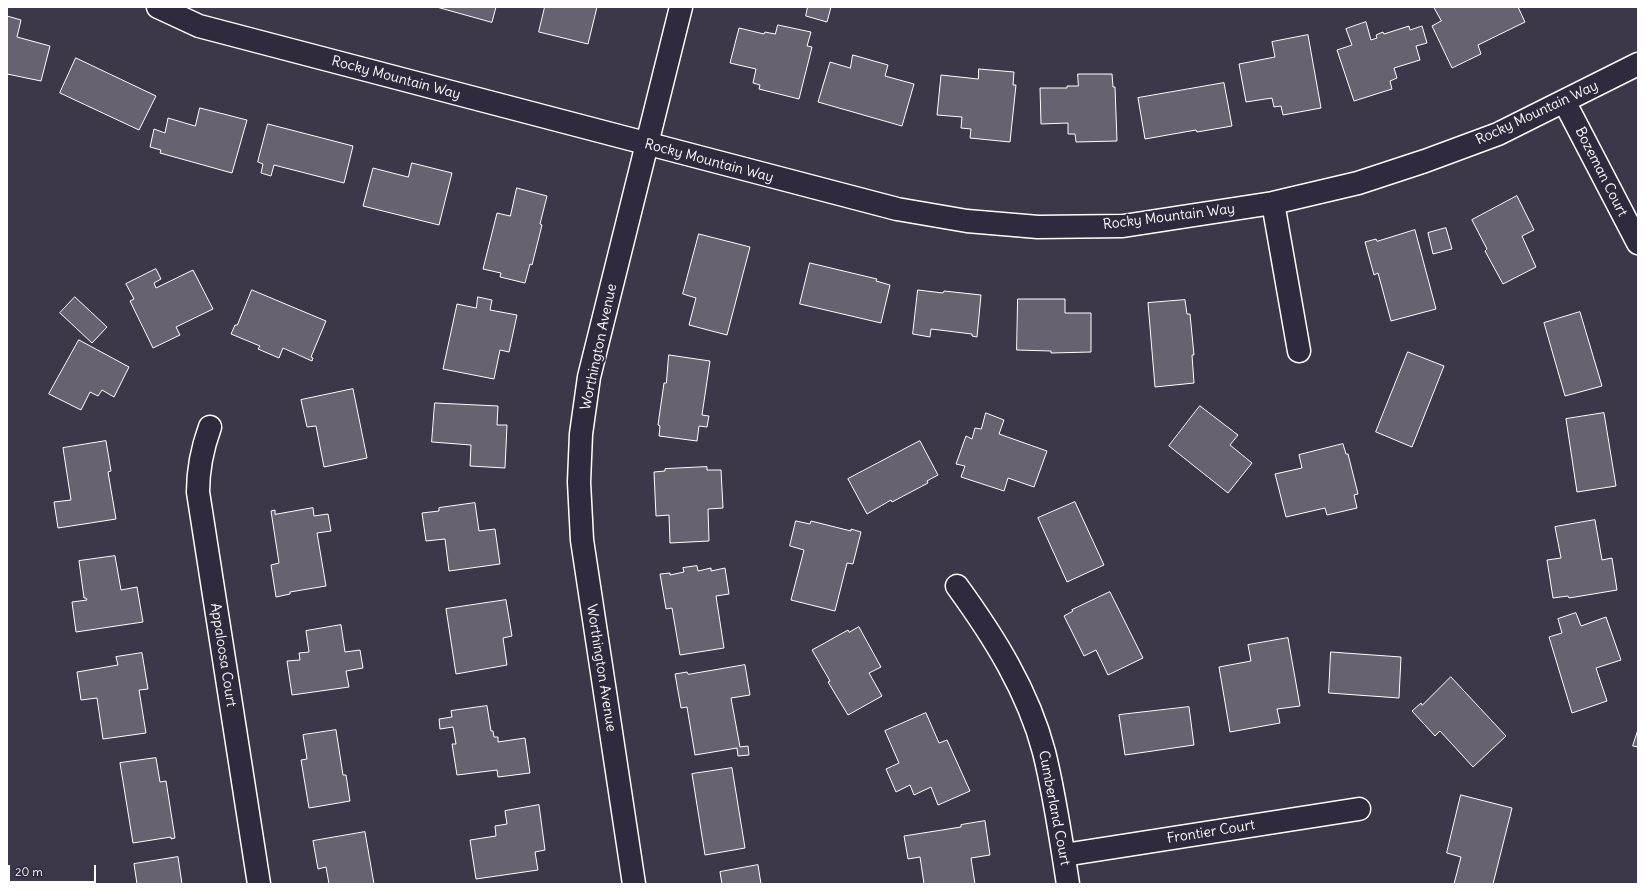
<!DOCTYPE html>
<html>
<head>
<meta charset="utf-8">
<style>
	body { margin:0 }
	#map { position:relative; width:1645px; height:891px; overflow:hidden; background:#3c3749; font-family:Delius,sans-serif }
	canvas { display:block }
	.frame { position:absolute; inset:0; border:8px solid #fff; pointer-events:none }
	.scale { position:absolute; left:8px; top:865px; width:88px; height:18px; box-sizing:border-box; border:2px solid #fff; border-top:0; padding-left:5px; font-size:12px; line-height:14px; white-space:nowrap; color:#fff; -webkit-text-stroke:3px #2f2a3d; paint-order:stroke }
</style>
</head>
<body>
<div id="map">
<canvas width="1645" height="891"></canvas>
<div class="frame"></div>
<div class="scale">20 m</div>
</div>
<script>
const context = document.querySelector('canvas').getContext('2d');
context.lineJoin = 'round';
function paint(path, color) {
  context.fillStyle = color;
  context.fill(path, 'evenodd');
}
function trace(path, color, width, dash) {
  context.strokeStyle = color;
  context.lineWidth = width;
  context.lineCap = dash ? 'butt' : 'round';
  context.setLineDash(dash || []);
  context.stroke(path);
}
function label(font, color, halo, rows, align = 'center') {
  context.font = font + ' Delius,sans-serif';
  context.lineWidth = 4;
  context.setLineDash([]);
  context.textBaseline = 'middle';
  context.strokeStyle = halo;
  context.fillStyle = color;
  for (const [text, x, y, turn = 0] of rows) {
    context.save();
    context.translate(x, y);
    context.rotate((+turn || 0) * Math.PI / 180);
    context.textAlign = isNaN(turn) ? turn : align;
    if (halo) context.strokeText(text, 0, 0);
    context.fillText(text, 0, 0);
    context.restore();
  }
}
const building = new Path2D(`
	M437,7H496L492,22Z
	M545,7H597L588,44L539,32Z
	M808,7H831L827,22L806,16Z
	M1434,7H1518L1525,22L1478,45L1481,54L1452,68L1432,26L1441,21Z
	M7,16L21,20L17,37L50,46L41,81L7,74Z
	M1366,22L1371,40L1377,38L1376,35L1383,32L1384,34L1409,26L1410,30L1422,26L1427,43L1416,46L1420,60L1394,68L1397,78L1390,81L1392,89L1354,101L1337,50L1352,45L1346,29Z
	M778,25L811,32L807,46L812,47L799,99L759,89L760,85L753,83L756,69L730,63L739,28L764,34L765,32L775,34Z
	M1308,35L1321,108L1283,115L1281,106L1274,107L1272,98L1246,102L1239,64L1275,57L1272,42Z
	M853,55L888,65L885,76L914,84L902,126L818,102L830,62L850,68Z
	M76,58L156,96L139,130L60,93Z
	M979,69L1014,72L1013,85H1016L1010,142L970,138L971,129L961,128L962,117L937,115L941,75L978,79Z
	M1078,74H1112L1113,87H1115L1117,141L1076,142L1075,134H1068V123L1041,124L1040,88H1067V86H1078Z
	M1224,83L1232,126L1197,132L1196,130L1145,139L1138,98Z
	M200,108L247,120L232,173L160,153L161,150L150,147L154,129L165,133L168,118L195,126Z
	M268,124L353,146L344,183L274,165L271,176L261,173L263,164L258,162Z
	M412,163L452,173L439,225L363,206L373,168L408,177Z
	M517,188L547,196L540,224L542,225L532,265L530,264L525,283L500,277L501,273L483,269L497,213L510,216Z
	M1517,196L1534,230L1522,236L1536,267L1503,284L1485,251L1487,249L1472,220Z
	M1446,228L1452,249L1433,254L1428,233Z
	M1415,230L1436,309L1391,321L1378,273L1374,275L1365,242L1376,239L1377,241Z
	M699,234L750,247L727,335L689,325L696,298L683,294Z
	M810,263L877,279L876,281L890,285L881,323L800,304Z
	M156,269L161,279L154,283L156,288L193,270L213,309L176,327L180,335L153,348L130,301L134,299L126,284Z
	M252,290L326,321L311,357L313,358L312,361L283,348L279,358L258,349L260,346L231,334L235,325H237Z
	M918,290L943,293L944,291L981,295L977,337L972,336V334L931,329L930,337L913,334Z
	M75,297L107,327L92,343L60,313Z
	M478,297L492,300L490,310L517,315L509,352L500,350L494,379L443,369L457,304L476,308Z
	M1018,299H1065V313H1091V352L1051,353V351L1017,350Z
	M1185,300L1187,314H1190L1194,355H1192L1194,383L1155,387L1148,303Z
	M1580,312L1602,386L1565,396L1544,323Z
	M79,340L129,367L114,397L102,390L98,396L90,392L81,410L49,394Z
	M1408,352L1444,366L1412,447L1376,432Z
	M669,355L710,361L702,415L709,416L707,427L699,426L697,441L659,436L660,426L658,425L664,383H666Z
	M353,389L367,458L324,467L316,426L307,427L301,400Z
	M435,403L498,406L497,425H507L505,468L470,466L471,445L432,442Z
	M1200,406L1238,435L1230,445L1252,463L1228,493L1169,446Z
	M986,413L1004,420L999,434L1047,451L1034,487L1008,478L1004,491L961,477L965,466L956,464L966,436L972,439L975,428L981,429Z
	M1604,413L1616,486L1577,492L1566,419Z
	M106,441L111,471L108,472L116,519L58,528L54,502L71,500L63,448Z
	M920,441L938,475L927,481L928,483L892,502L891,500L867,514L848,479Z
	M1343,444L1346,454H1348L1358,494L1354,495L1357,508L1327,515L1325,508L1286,517L1275,474L1302,468L1299,455Z
	M707,467V470H721L723,508L708,509L709,541L670,543L669,515L656,516L654,472L665,471V469Z
	M1075,502L1104,565L1067,582L1038,518Z
	M475,503L479,531L495,529L500,564L449,571L445,539L426,541L422,513L439,511V508Z
	M313,508L314,516L328,514L331,531L317,533L326,586L290,592V594L276,597L271,565L279,563L271,511L275,510V514Z
	M1595,520L1602,560L1612,558L1617,590L1569,598L1568,596L1553,598L1547,560L1561,558L1555,527Z
	M796,521L810,524L811,521L851,531V529L861,532L853,564L847,563L835,611L791,600L804,550L790,546Z
	M115,556L121,590L137,587L143,622L76,632L72,602L87,600L86,598H84L79,561Z
	M697,566L698,571L711,568V571L725,568L729,594L716,596L724,648L680,655L672,608L666,609L660,574L670,573V575L684,572L683,568Z
	M1110,592L1143,658L1108,675L1096,650L1084,656L1064,616L1073,611L1072,610Z
	M506,600L512,636L503,638L507,665L456,674L446,609Z
	M1576,613L1581,626L1606,617L1621,660L1596,668L1607,701L1572,713L1549,637L1562,633L1558,619Z
	M341,625L345,652L360,650L363,668L346,671L349,687L292,695L287,661L300,660L299,653L309,652L306,631Z
	M859,627L881,667L869,673L882,696L848,715L828,682L830,681L812,650L848,630L849,632Z
	M1288,638L1300,706L1277,709L1280,723L1230,732L1219,667L1251,661L1248,645Z
	M1331,652L1401,657L1399,698L1329,693Z
	M142,653L148,689L139,690L146,733L103,739L97,698L81,700L77,672L118,665L116,657Z
	M745,665L750,695L731,698L740,747L748,746L749,755L738,756L737,748L695,755L687,707L681,708L675,674L687,672L688,674Z
	M1451,677L1506,736L1473,767L1440,731L1435,736L1412,711L1421,703L1422,705Z
	M487,706L491,731H493L494,737H498V742L525,738L530,773L498,777L497,770L457,775L452,744H456L453,727L440,729L439,719L452,717L451,711Z
	M1189,707L1194,745L1125,755L1119,715Z
	M926,713L939,743L947,740L970,791L938,805L931,787L914,795L910,785L896,792L886,769L899,763L885,731Z
	M336,730L343,775H346L350,801L309,808L301,760L307,759L303,735Z
	M1638,730V747L1633,746Z
	M156,758L160,782L166,781L175,838L171,839V837L133,843L120,763Z
	M732,768L745,848L705,855L692,774Z
	M1461,795L1512,808L1493,884H1454L1461,857L1447,853Z
	M539,805L545,850L535,852L538,870L476,879L470,840L496,836L495,826L507,824L505,811Z
	M985,821L990,855L971,858L975,884H924L920,857L908,859L904,836L961,827V825Z
	M365,832L374,884H329L326,867L318,869L313,841Z
	M178,857L182,884H137L134,864Z
	M758,865L761,884H722L720,872Z`);
const minor = new Path2D(`
	M158,7L199,26L897,209L967,221L1038,227L1123,226L1273,203L1358,183L1425,161L1498,134L1638,64
	M1564,101L1638,243
	M1273,203L1299,351
	M210,427C202,449 198,469 198,492L259,884
	M957,586C994,637 1028,691 1044,752C1055,796 1061,840 1068,884
	M1064,855L1359,809
	M634,884L582,540L579,482L581,434L589,377L681,7`);
const streetNames = [
	["Rocky Mountain Way",396,78,15],
	["Rocky Mountain Way",1537,113,-25],
	["Rocky Mountain Way",709,161,15],
	["Bozeman Court",1601,172,63],
	["Rocky Mountain Way",1169,217,-7],
	["Worthington Avenue",599,347,-78],
	["Appaloosa Court",223,655,81],
	["Worthington Avenue",601,668,81],
	["Cumberland Court",1054,808,79],
	["Frontier Court",1211,832,-9]
];
paint(building, '#666270');
trace(building, '#fff', 1);
trace(minor, '#fff', 25);
trace(minor, '#2f2a3d', 22);
label('14px', '#fff', '#2f2a3d', streetNames);
</script>
</body>
</html>
